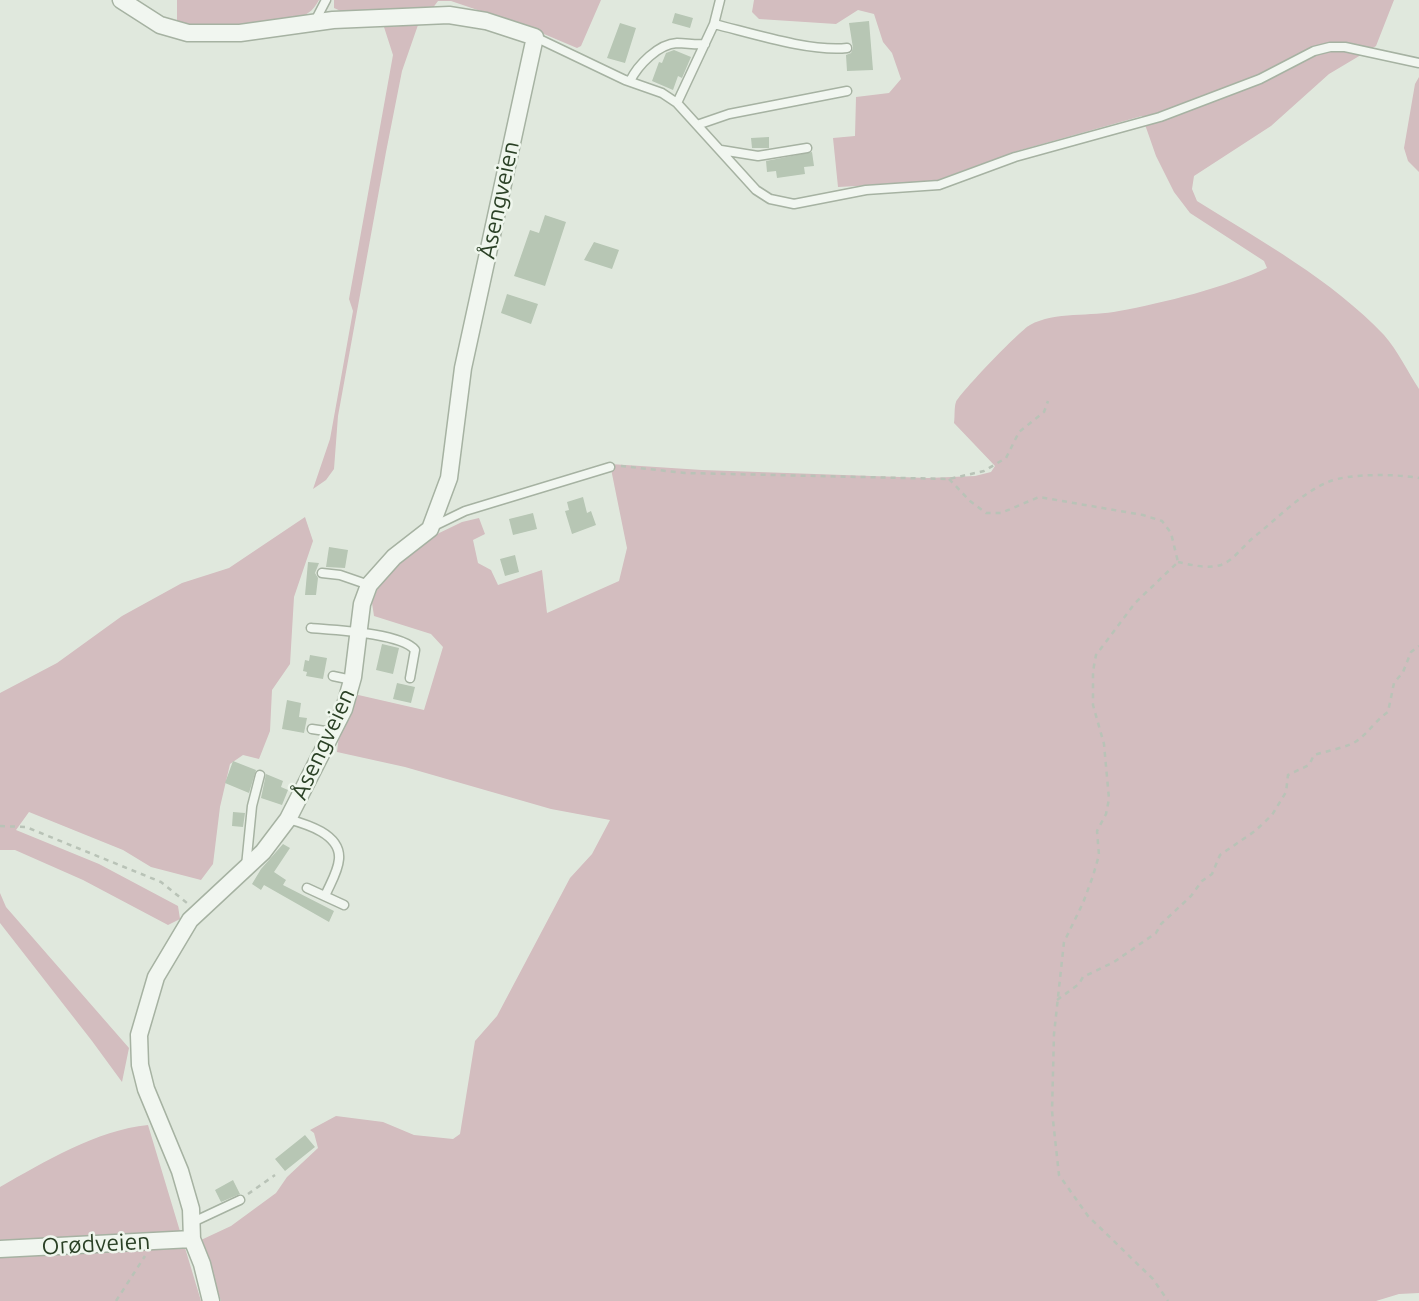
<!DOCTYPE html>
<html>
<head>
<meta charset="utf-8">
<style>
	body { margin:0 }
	canvas { display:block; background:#e0e8dd }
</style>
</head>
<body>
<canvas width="1419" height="1301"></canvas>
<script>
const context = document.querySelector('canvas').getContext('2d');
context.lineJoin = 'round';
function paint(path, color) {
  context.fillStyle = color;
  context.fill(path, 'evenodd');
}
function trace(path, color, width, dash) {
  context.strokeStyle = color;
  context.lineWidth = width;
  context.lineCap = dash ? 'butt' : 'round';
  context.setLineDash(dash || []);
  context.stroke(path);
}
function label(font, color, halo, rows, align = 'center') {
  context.font = font + ' Ubuntu,sans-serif';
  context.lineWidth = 5;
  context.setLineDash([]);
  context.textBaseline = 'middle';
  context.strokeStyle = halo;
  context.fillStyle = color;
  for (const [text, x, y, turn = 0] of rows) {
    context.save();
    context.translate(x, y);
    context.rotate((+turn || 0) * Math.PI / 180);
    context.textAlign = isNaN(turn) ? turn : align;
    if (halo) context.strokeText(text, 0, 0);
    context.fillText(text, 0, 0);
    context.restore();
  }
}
const green = new Path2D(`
	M177,0H319C316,5 313,10 308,13C287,30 210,26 183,25L177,20Z
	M334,0H601L581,46L577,48L525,26L451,1H438L432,9L343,12L334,8Z
	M754,0H1394L1376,46L1329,74L1271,126L1194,176L1192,189L1197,201C1261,241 1332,280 1384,335C1398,351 1408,372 1419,389V1293L1399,1294L1376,1301H221L201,1240L231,1226L276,1193L287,1177L318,1148L314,1133L310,1130L336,1116L383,1122L414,1135L453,1139L460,1134L475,1041L497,1016L570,878L592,854L610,820L551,809L405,767L337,752L339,735L354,694L424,710L443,647L431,634L374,616L372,603L381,580L433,536L462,522L479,518L485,534L473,540L478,563L491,570L498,585L542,570L547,613L619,581L627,548L610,464L702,470L928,478L975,476L991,472L995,466L954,423C955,417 954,407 956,402C960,393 1020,330 1030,325C1055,311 1091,317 1119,311C1163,303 1227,287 1267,268L1264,261L1190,213L1174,192L1156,156L1142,116L1017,151L932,182L838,187L833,138L855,136L856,97L889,93L901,79L892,53L883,42L874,14L858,10L836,24L759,19L752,12Z
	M418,25L402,71L386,152L338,416L334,469L326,480L313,489L330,439L353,311L349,299L393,55L384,27Z
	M1419,77V172L1408,161L1404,148L1415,84Z
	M305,517L313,541L294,597L290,664L272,690L270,731L259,759L243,755L230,764L220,807L213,864L201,880L151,867L123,850L29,812L16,830L99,864L178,906L180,919L168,925L83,880L15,850H0V693L57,663L122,616L182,583L229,568Z
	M0,893L6,907L129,1048L122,1082L92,1041L0,923Z
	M148,1125L201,1301H0V1187C44,1162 97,1130 148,1125Z`);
const building = new Path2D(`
	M675,13L693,18L690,28L672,23Z
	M869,21L873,70L847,71L846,55L851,53L853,48L849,23Z
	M620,23L636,28L625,63L607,58Z
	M674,50L691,57L682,78L678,76L673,90L652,81L659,62L662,63L666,53Z
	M769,137V148H752L751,138Z
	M812,152L814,166L804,167L805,174L777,178L776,171L767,172L766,161Z
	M545,215L566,222L545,286L514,276L530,230L539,233Z
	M594,242L619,250L612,269L584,260Z
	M507,294L538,304L531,324L501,313Z
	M583,497L587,513L591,511L596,525L572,534L565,511L569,510L567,502Z
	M533,513L537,529L513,535L509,519Z
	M329,547L348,550L345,568L326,567Z
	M515,555L519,572L505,576L500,559Z
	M308,562L319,563L315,573L318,578L316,595H305Z
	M382,644L399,648L393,674L376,670Z
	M310,655L327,658L323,679L306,676L307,672L303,671L305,660L309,661Z
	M397,683L415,687L411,703L393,699Z
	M287,700L301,703L299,717L307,718L304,733L282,729Z
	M233,761L256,770L249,793L225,783Z
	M266,774L283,781L281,787L288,790L282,805L261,798Z
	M233,812L245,813L243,827L232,826Z
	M283,844L290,848L274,872L286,880L283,885L334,911L329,922L264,885L261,890L252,884L261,869Z
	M305,1135L315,1147L285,1171L275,1159Z
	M233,1180L240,1194L221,1202L215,1190Z`);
const path = new Path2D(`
	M621,466L685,473L949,479L984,471L1006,458L1019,432L1044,412L1048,401
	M949,479L970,501L986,513H1001L1039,497L1143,515L1162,521L1171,533L1178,562L1135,603L1096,655L1093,671V705L1104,744L1109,799L1106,814L1097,831L1099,855L1093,876L1083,903L1064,942L1054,1034L1052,1111L1059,1175L1088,1216L1153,1279L1168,1301
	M1178,562C1191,565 1208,569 1221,565C1234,560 1243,546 1254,537C1277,519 1300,494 1328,482C1349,473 1397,474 1419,478
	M0,826L26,827L161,882L187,903
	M1057,1000L1079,984L1083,977L1114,962L1156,933L1161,924L1191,896L1202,881L1212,874L1220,855L1255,831L1272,815L1286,792L1288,775L1309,765L1314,755C1326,751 1350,747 1358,740C1369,732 1376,720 1388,712L1394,683L1403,672L1411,652L1419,646
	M248,1194L275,1175
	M116,1301L145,1256`);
const lane = new Path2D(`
	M314,23L326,0
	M714,24C751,33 810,52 847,48
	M535,37L625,80L662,93L677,103L756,190L770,199L794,204L866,190L939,185L1015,157L1160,117L1260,79L1314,51L1330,47H1345L1419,63
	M630,81C638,65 658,44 677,43C687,43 695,45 705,44
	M677,103L714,24L720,0
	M697,125L729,114L847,91
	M721,150L758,156L807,148
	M432,527L465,511L610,467
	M322,573L340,575L369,585
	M311,628C334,630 401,633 415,650L410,678
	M333,676L352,680
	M312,729L332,732
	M288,819C306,824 341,834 339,859C338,872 330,884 325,896
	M246,866L252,806L260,775
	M307,888L344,905
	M193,1222L240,1200`);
const street = new Path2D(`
	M121,0L160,25L188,33H240L333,20L449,15L486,21L535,37L463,368L449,478L430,529L394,557L369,585L362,604L353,677L344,709L288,819L263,852L190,920L156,977L139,1035L140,1065L146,1089L180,1171L191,1209L192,1239L202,1264L211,1301
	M0,1249L192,1239`);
const streetNames = [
	["Åsengveien",499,200,-78],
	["Åsengveien",323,744,-65],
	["Orødveien",96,1244,-3]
];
paint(green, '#d3bdbf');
paint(building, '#b7c6b4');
trace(lane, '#a6b2a2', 11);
trace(street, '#a6b2a2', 19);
trace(path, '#b9c3b7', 2.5, [5, 5]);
trace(lane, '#f1f6f0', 8);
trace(street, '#f1f6f0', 16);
label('23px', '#2a4025', '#eff6ed', streetNames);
</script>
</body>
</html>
